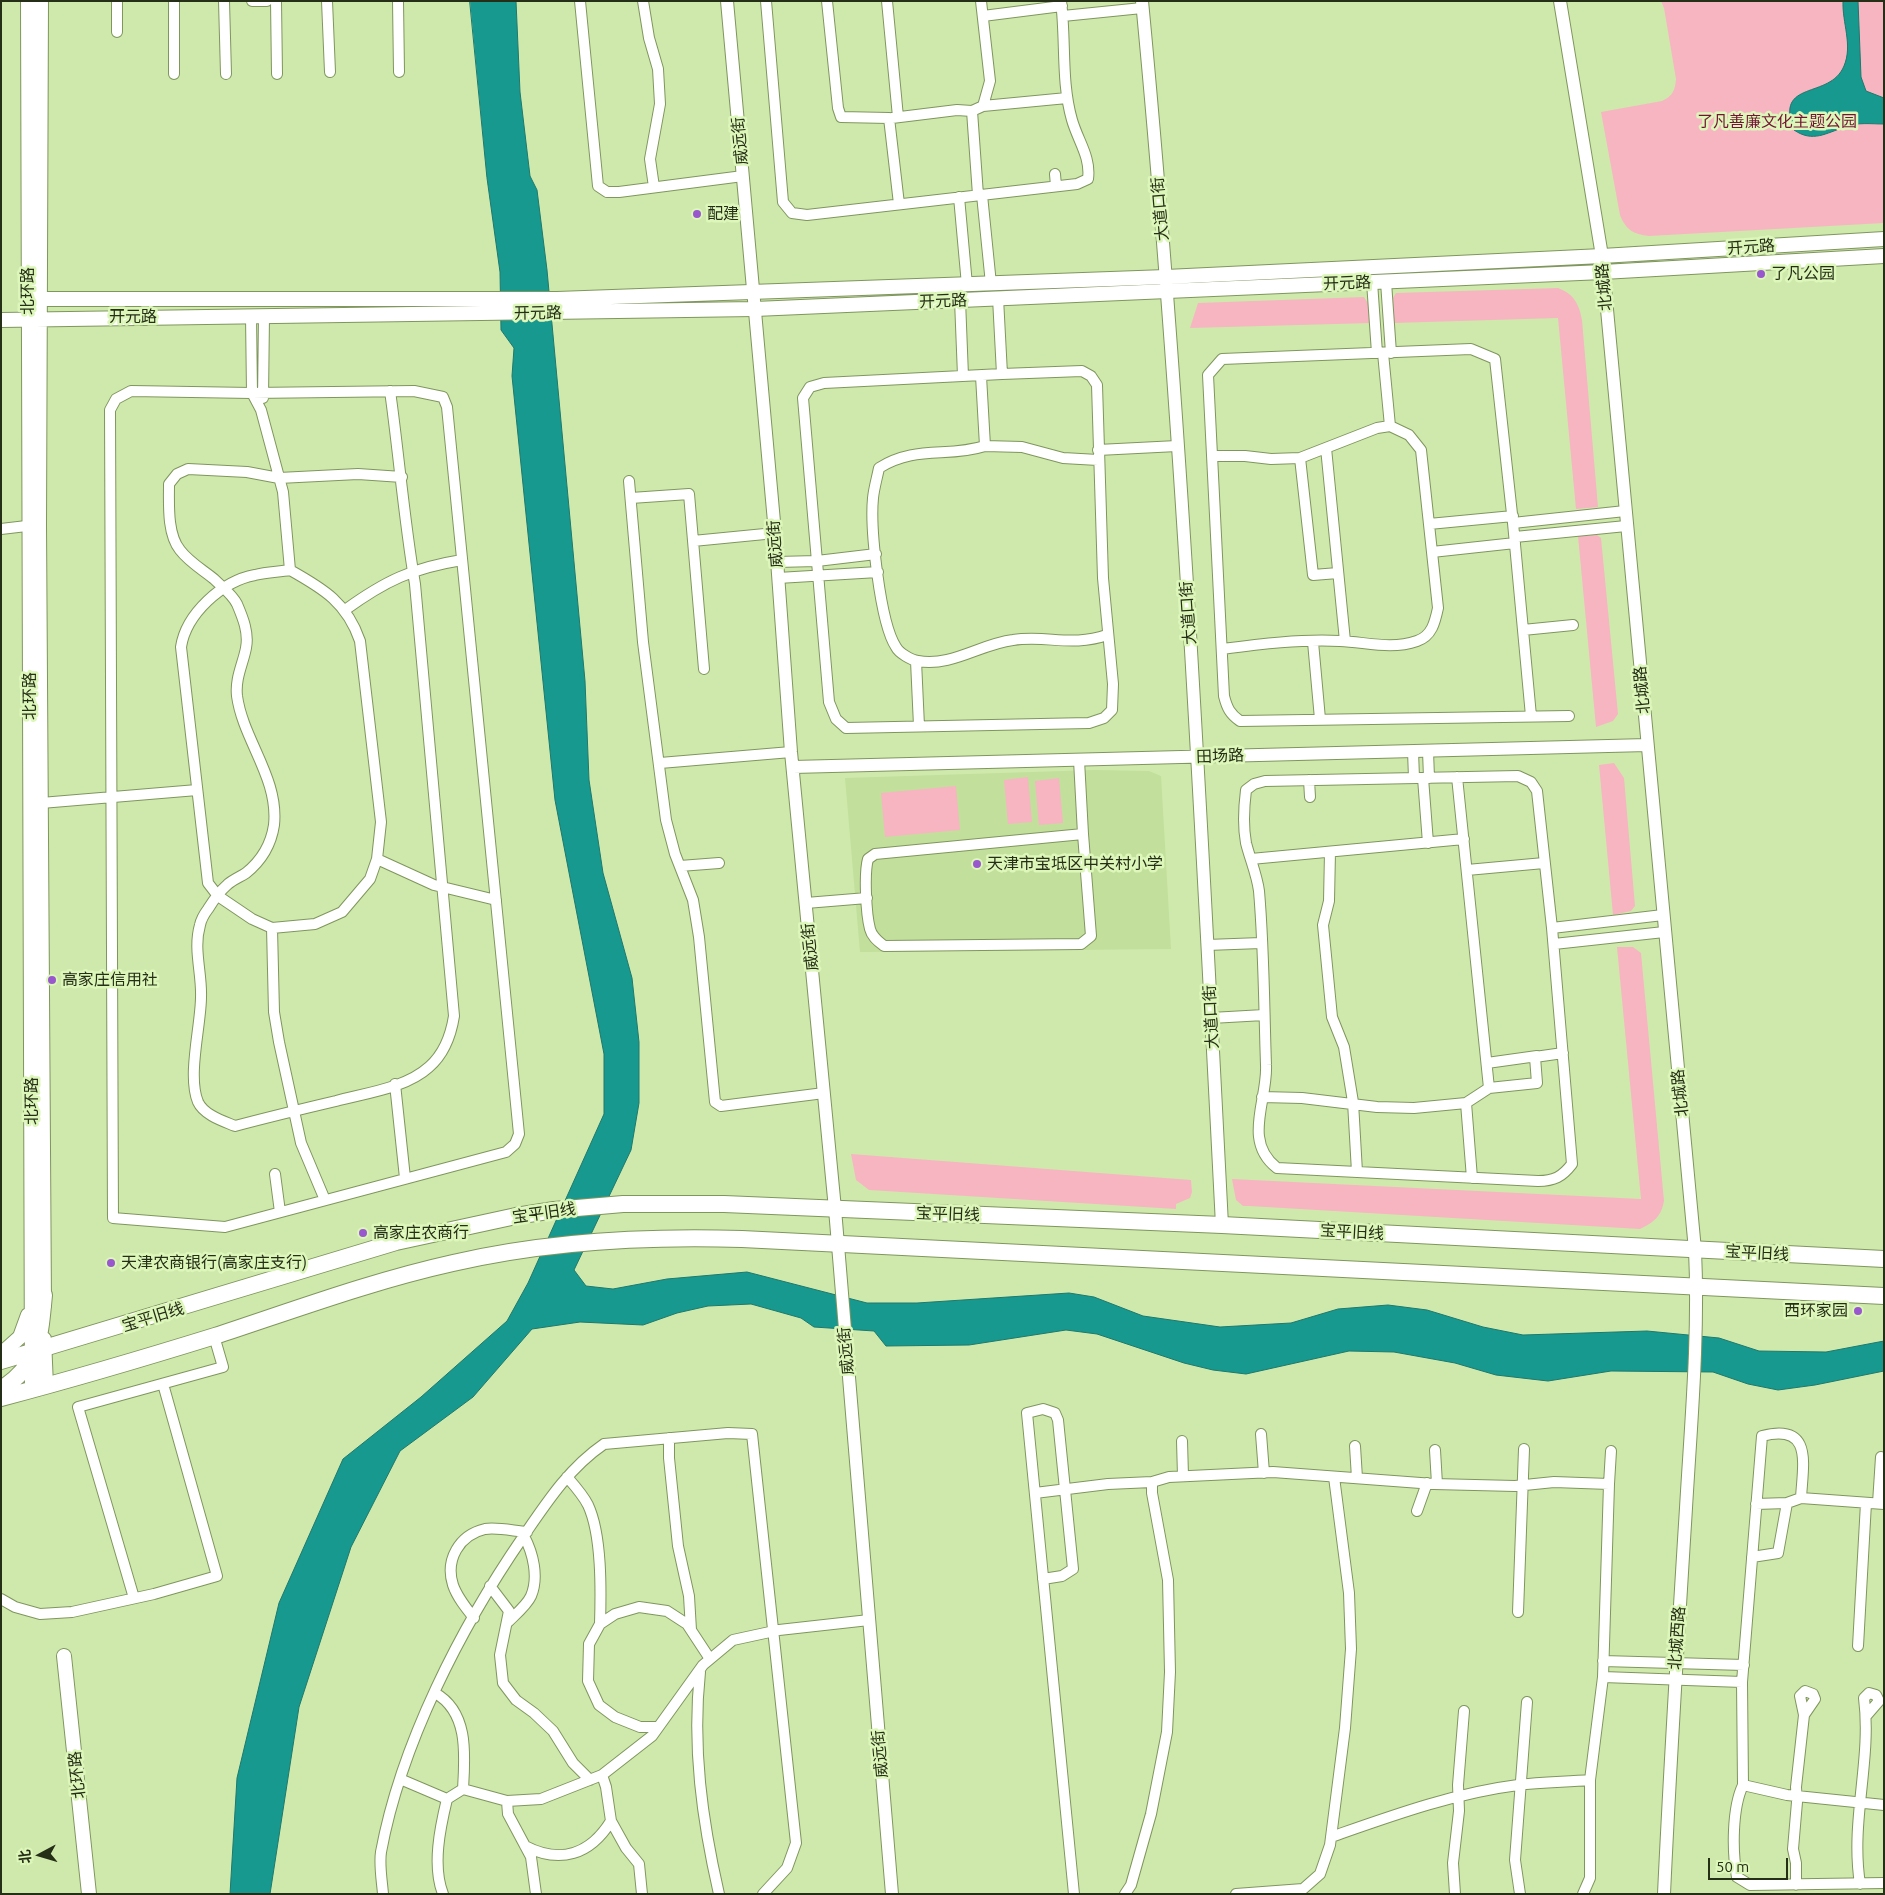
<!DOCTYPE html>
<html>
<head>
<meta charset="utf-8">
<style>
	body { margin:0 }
	#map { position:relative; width:1885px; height:1895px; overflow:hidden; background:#cfe9ac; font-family:Ubuntu,"Noto Sans SC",sans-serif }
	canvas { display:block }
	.frame { position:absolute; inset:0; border:2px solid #252e17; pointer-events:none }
	.north { position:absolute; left:15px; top:1830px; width:50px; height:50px; -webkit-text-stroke:4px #dcf7b9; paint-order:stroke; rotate:264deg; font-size:14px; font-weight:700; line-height:20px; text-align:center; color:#252e17 }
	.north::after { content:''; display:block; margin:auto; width:18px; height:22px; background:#252e17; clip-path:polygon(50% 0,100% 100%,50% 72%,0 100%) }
	.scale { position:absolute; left:1708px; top:1858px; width:80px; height:22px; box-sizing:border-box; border:2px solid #252e17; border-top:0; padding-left:6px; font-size:15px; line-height:18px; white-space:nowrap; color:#252e17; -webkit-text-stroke:4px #dcf7b9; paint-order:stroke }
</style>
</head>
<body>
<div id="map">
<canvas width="1885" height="1895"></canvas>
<div class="frame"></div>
<div class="north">北</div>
<div class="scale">50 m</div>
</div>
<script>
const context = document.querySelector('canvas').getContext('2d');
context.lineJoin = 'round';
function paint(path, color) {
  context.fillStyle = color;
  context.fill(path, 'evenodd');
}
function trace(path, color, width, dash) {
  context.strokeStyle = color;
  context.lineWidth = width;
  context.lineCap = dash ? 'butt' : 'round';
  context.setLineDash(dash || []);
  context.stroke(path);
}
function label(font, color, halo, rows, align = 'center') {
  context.font = font + ' Ubuntu,"Noto Sans SC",sans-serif';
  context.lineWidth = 5;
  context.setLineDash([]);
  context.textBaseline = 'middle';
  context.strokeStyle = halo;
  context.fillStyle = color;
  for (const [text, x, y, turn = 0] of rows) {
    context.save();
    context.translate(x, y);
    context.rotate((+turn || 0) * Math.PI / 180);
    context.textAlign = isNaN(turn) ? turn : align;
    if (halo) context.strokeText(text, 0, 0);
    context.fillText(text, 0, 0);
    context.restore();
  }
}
const built = new Path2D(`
	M1094,770L1149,771L1161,776L1171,949L860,952L845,778Z`);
const green = new Path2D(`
	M1661,1H1884V223L1649,236C1633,234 1626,230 1620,215L1601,112L1662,101C1673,96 1675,90 1676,79L1664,8Z
	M1558,288C1574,294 1579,304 1582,320L1598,507L1576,509L1558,318L1394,323L1393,298L1396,293Z
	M1364,297L1369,305L1372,323L1190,328L1198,303Z
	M1597,535L1601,538L1618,714L1613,721L1596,727L1578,536Z
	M1614,763L1624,778L1635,906L1631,911L1613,915L1599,765Z
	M1028,777L1032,822L1008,824L1004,780Z
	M1059,778L1063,823L1039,825L1035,781Z
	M956,786L960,830L885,837L881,793Z
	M1617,947H1633L1641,953L1664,1201C1661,1217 1654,1222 1640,1229L1249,1206H1243L1236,1200L1232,1179L1641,1199Z
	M851,1154L1191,1180L1192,1192L1190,1198L1176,1204V1209L869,1190L856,1180Z`);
const water = new Path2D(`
	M470,1H516L520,92L530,176L537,190L547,270L585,681L589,780L603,873L632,978L639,1042V1103L631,1150L574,1270L586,1286L613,1289L667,1279L747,1272L867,1303H917L1069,1293L1094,1297L1143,1316L1220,1327L1291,1323L1338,1309L1388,1305L1427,1310L1483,1327L1523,1335L1647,1331L1719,1338L1759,1351L1826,1352L1884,1341V1371L1815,1385L1778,1390L1748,1384L1713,1372L1611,1371L1548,1381L1496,1375L1455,1363L1394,1352L1349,1351L1246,1374L1213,1370L1184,1363L1097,1334L1066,1330L969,1345L886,1346L874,1331L814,1327L801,1318L751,1304L708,1306L677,1313L643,1325L580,1322L532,1329L473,1397L400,1451L351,1547L299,1707L270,1894H230L237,1778L279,1603L343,1459L421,1397L507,1321L528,1283L604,1114V1054L555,800L512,376L514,348L501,330L500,272L487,178Z
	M1843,1H1858L1861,77L1866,91L1884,98V124C1871,124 1857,122 1845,127C1826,133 1813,143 1794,130C1774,79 1830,100 1844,66C1853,45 1842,23 1843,1Z`);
const minor = new Path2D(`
	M174,1V74
	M224,1L226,74
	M252,1H267
	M276,1L277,74
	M327,1L330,72
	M398,1L399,72
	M580,1L598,186L607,192H619L743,176
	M643,1L649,38L658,69L660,104L650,159L654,187
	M766,1L783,202L792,213L807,215L1077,184L1088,179C1091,157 1078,141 1072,120C1061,82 1066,41 1061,1
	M827,1L838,108L841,117L889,118L899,204
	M887,1L898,117
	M983,16L1062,6
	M1063,16L1142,8
	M117,32V1
	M983,106L1067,98
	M892,118L957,110L972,111
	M1055,174L1056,186
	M978,195L972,111L983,106L990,81L981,1
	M982,195L991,284
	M959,197L967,285
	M1372,282L1377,353
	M1386,282L1391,353
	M998,298L1002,374L1082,371L1091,376L1097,385L1103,578L1113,684L1112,710L1104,718L1089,723L846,728L836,719L829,702L803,398L810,387L824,383L1002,374
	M960,300L963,376
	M251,316L252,393L261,410L283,492L290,570C278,572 267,572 255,575C222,581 186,614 181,647L208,883L218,896L252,919L272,928L315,924L342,912L370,879L377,859L381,822L360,641C347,603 324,589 290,570
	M981,376L985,446C947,458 916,445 879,468C877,478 874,488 873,498C870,528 880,623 896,647C899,653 911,660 918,661C952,667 980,644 1013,640C1047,635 1072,647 1107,635
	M131,391L252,393L414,391L443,397L447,407L519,1134L515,1144L506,1152L225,1227L113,1218L110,410L116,399Z
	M390,391C399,455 404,520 415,584L454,1016C451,1035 444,1054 429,1067C406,1088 366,1093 336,1101C302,1109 269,1117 235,1126C223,1121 204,1115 198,1102C187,1076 201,1025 201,997C202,973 193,949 200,925C201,920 205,913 208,909C213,901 220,891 227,885C232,880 240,877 246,873C261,861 271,845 274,825C279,778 243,740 237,696C235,678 243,664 246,648C249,633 243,618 237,604C232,594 222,587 214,579C203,570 189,562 180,550C167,534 169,504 169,484L177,474L188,469L247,472L279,478L358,474L402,477
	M263,398L264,316
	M985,446L1022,447L1063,458L1098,460
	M1326,448L1345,641
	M1098,450L1177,446
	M1212,456H1245L1271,459L1300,458L1377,428L1390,426
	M1300,458L1313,575L1338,573
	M629,481L643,642L666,820L675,854L693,900L699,937L715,1102L721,1106L824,1093
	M631,498L689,494L704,669
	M1513,523L1531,716
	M1429,524L1513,516
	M1,529L35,525
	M1515,537L1626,526
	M693,541L775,533
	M1432,552L1515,543
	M777,562L817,561L876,554
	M778,578L878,572
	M345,610C385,581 412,568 462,560
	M1523,630L1573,625
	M1313,642L1320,719
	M1222,649C1260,644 1301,639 1340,641C1366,642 1391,650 1417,641C1432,636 1435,622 1438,608L1421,450L1409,435L1390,426L1383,353
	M916,661L919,726
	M1569,716L1240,721C1230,714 1227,708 1224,696L1208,375L1222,359L1471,349L1495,359L1513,523L1625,511
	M1413,751L1414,778
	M1428,751L1429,778
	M1079,760L1083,834L875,854L868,859C864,873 866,914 870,929C872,937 878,941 884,946L1081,944L1091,936L1083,834
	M660,763L791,752
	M1457,777L1489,1088
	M1423,778L1428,843
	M1309,780L1310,797
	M41,803L197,790
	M1330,852L1329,901L1323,925L1332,1017L1344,1047L1353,1102L1357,1172
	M377,859L434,885L496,900
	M1251,859L1464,839
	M680,866L719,863
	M1467,870L1544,863
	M806,903L867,898
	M272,928L274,1012L279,1042L301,1143L325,1200
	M1552,928L1572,1164C1562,1177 1554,1181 1538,1181L1277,1168C1242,1141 1268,1100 1266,1065C1264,1007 1264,949 1259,891C1257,875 1250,859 1246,843C1243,827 1244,806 1246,790L1254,784L1265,781L1518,776L1531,782L1537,791L1552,928L1663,915
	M1554,944L1664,932
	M1207,945L1261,943
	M1211,1018L1264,1015
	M1487,1063L1537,1056
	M395,1084L405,1178
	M1262,1097L1302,1098L1377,1107L1414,1108L1466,1103L1489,1088L1537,1083L1535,1057L1563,1053
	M1466,1103L1472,1178
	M275,1174L280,1212
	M1261,1434L1264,1473
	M669,1438V1458L678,1546L689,1596L691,1630
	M1182,1441L1183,1476
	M1355,1446L1357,1478
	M1435,1450L1437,1484
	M567,1477C574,1485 583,1495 588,1505C602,1535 601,1591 600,1624
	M1609,1484L1611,1451
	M1035,1493L1108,1484L1152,1482L1169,1477L1273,1472L1434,1484L1515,1486L1554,1482L1609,1484L1603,1677L1590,1780V1878L1583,1894
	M1801,1498L1884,1504
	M1878,1503L1881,1457
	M1756,1504L1787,1503L1801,1498C1803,1463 1813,1423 1762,1436L1742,1682L1743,1785L1787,1795L1884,1805
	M1417,1511L1427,1483
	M1752,1557L1778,1553L1787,1503
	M1043,1579L1062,1576L1073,1569L1058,1420L1055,1413L1043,1409L1027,1413L1074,1894
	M490,1586L509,1611L500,1655L503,1683L516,1700L534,1713L553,1731L573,1763L590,1780
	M134,1598L78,1407L223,1367L214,1336
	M1,1599L15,1607L40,1614L72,1612L154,1594L217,1576L163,1384
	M1518,1612L1524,1449
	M474,1618C466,1608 457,1597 453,1585C445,1560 459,1535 485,1529C497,1527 514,1531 527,1532
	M508,1622C515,1615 527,1605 531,1596C539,1577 533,1553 524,1536
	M1858,1646L1866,1503
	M1603,1661L1744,1665
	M700,1672C692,1747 702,1820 719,1894
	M1603,1677L1742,1682
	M435,1693C469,1712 465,1755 463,1789L447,1799C440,1828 432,1866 443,1894
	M658,1727H640L615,1717L599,1705L588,1681L589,1644L600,1624L615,1614L639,1607L667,1611L687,1624L710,1659
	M602,1775L606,1787L611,1821L626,1848L639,1864L642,1894
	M400,1779L447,1799
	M1743,1785C1732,1808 1732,1852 1737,1877L1750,1885L1884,1883
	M463,1789L507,1801L541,1799L602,1775L652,1736L703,1665L733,1640L779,1630L869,1620
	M507,1801L508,1814L531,1857L536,1894
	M1331,1837C1391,1816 1454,1793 1518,1785C1542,1782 1566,1782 1590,1780
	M525,1846C560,1864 590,1855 611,1821
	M1860,1884C1850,1821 1872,1760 1864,1698L1869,1693L1876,1695L1879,1701L1866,1716
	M1796,1885V1863L1793,1849L1797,1802L1796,1787L1804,1715L1800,1696L1805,1691L1813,1694L1815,1699L1804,1715
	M383,1894C382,1881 379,1865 381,1852C401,1744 461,1627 523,1537C547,1502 569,1468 604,1444L728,1433L752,1434L796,1843L787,1868L763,1894
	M1125,1894L1131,1885L1151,1814L1167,1732L1170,1672L1168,1580L1152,1493V1482
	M1236,1894L1303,1889L1320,1874L1330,1845L1345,1728L1351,1649L1349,1593L1334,1477
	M1455,1894L1453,1863L1459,1811L1458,1785L1464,1711
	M1520,1894L1515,1860L1527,1702`);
const tertiary = new Path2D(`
	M727,1L775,533L791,752L835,1209L892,1894
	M1142,1C1181,408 1201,817 1222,1225
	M1560,1L1602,256L1695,1250C1699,1336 1691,1422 1686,1508C1678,1636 1670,1765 1664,1894
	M793,767L1647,745`);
const secondary = new Path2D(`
	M28,1L32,1390
	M41,1L39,525L44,1305
	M28,299H557L1166,277L1602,256L1884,239
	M1,320L755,309L1603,272L1884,256
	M44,1339L46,1386
	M1,1354L20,1337L28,1315
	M64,1656L89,1894`);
const primary = new Path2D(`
	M1,1361L396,1242L516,1216L554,1210L623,1204H724L1222,1225L1884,1259
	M1,1389C40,1365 40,1335 44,1295
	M1,1398C73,1379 144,1358 215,1336C294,1310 372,1281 453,1263C548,1241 645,1236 742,1239L1884,1296`);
const markers = [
	[697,214,5,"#9857cd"],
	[1761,274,5,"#9857cd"],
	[977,864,5,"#9857cd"],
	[52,980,5,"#9857cd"],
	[363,1233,5,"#9857cd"],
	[111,1263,5,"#9857cd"],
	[1858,1311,5,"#9857cd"]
];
const parkNames = [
	["了凡善廉文化主题公园",1777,122]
];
const streetNames = [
	["威远街",740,141,-95],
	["大道口街",1160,209,-95],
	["开元路",1751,247,-4],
	["开元路",1347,283,-2],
	["北城路",1604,287,-95],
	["北环路",28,291,-90],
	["开元路",943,301,-2],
	["开元路",538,313,-1],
	["开元路",133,317],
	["威远街",775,544,-94],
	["大道口街",1188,613,-94],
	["北城路",1642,690,-95],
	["北环路",30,696,-90],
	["田场路",1220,756,-2],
	["威远街",810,947,-96],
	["大道口街",1211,1017,-93],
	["北城路",1680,1093,-96],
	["北环路",32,1101,-90],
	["宝平旧线",544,1213,-8],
	["宝平旧线",948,1214,2],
	["宝平旧线",1352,1232,3],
	["宝平旧线",1757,1253,3],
	["宝平旧线",153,1317,-17],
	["威远街",846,1351,-95],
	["北城西路",1677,1638,-86],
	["威远街",880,1754,-95],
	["北环路",77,1775,-96]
];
const poiNames = [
	["配建",707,214],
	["了凡公园",1771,274],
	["天津市宝坻区中关村小学",987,864],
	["高家庄信用社",62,980],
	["高家庄农商行",373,1233],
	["天津农商银行(高家庄支行)",121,1263],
	["西环家园",1848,1311,"right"]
];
paint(built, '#c2df9b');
paint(green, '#f7b5c1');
paint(water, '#189990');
trace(water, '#1c796c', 1);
trace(minor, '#7f965d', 12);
trace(tertiary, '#7f965d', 14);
trace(secondary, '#7f965d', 16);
trace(primary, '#7f965d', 18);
trace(minor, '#fff', 10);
trace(tertiary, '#fff', 12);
trace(secondary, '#fff', 14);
trace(primary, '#fff', 16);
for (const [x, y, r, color] of markers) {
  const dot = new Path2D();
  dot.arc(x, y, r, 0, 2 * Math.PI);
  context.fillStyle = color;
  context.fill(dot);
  trace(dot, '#dcf7b9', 2);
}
label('16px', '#761335', '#dcf7b9', parkNames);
label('16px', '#252e17', '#dcf7b9', streetNames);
label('16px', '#252e17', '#dcf7b9', poiNames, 'left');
</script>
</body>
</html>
